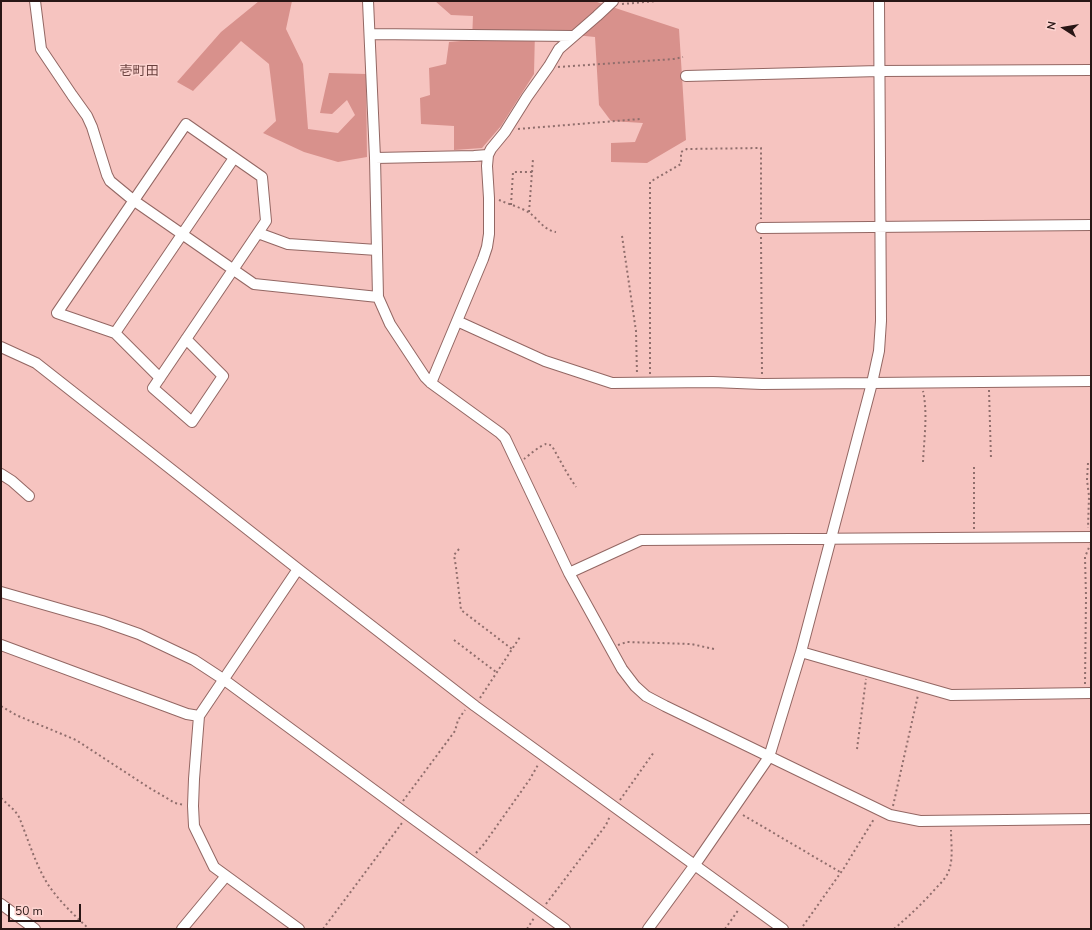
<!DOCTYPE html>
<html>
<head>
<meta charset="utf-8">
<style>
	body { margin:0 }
	#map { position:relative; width:1092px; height:930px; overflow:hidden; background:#f6c4c0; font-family:"Nunito Sans",sans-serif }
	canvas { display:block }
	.frame { position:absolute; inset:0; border:2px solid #281615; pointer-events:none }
	.north { position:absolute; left:1044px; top:8px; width:40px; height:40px; -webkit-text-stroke:3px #fdd4d0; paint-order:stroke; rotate:282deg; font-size:11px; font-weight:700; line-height:16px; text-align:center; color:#281615 }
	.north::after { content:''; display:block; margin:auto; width:14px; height:18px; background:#281615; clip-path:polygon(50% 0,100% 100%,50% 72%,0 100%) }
	.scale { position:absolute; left:8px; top:904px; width:73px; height:18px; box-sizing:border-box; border:2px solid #281615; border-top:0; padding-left:5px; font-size:12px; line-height:14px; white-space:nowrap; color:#281615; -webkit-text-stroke:3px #fdd4d0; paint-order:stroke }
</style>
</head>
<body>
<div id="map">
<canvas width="1092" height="930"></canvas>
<div class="frame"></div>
<div class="north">N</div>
<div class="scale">50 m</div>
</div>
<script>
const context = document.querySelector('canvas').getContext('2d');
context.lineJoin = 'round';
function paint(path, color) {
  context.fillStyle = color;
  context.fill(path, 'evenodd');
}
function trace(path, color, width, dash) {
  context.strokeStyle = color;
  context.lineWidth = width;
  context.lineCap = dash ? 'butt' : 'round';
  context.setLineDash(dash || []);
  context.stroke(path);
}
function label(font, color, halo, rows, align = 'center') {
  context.font = font + ' "Nunito Sans","Noto Sans JP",sans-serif';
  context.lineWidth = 3;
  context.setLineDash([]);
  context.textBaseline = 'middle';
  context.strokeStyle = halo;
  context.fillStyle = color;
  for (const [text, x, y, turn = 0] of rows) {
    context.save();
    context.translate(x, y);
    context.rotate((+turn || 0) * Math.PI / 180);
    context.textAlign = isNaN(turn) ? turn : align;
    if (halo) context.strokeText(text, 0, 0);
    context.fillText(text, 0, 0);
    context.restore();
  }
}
const green = new Path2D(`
	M259,1H292L286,29L303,64L308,129L338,133L355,115L347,100L332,114L320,113L329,73L366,74L367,157L338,162L304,152L263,133L276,121L269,64L241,41L193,91L177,82L221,32Z
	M435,1H594L679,29L686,140L647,163L611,162V143L635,142L643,123L611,121L599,105L595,37L535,31L534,74L501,126L482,148L454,150V126L421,124L420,98L430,95L429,68L446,64L449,42L472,40L473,16L451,15Z`);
const path = new Path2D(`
	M622,4L657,1
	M558,67L674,59L683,57
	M518,129L640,119
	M499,200C508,204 520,207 528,212C538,218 543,230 556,232
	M511,205L513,172H532
	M529,212L533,159
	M622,236L636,331L637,374
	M761,237L762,375
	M650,374V182L681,164V152L687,149L761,148V219
	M989,390L991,459
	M524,459C529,455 541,445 546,444C549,444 550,445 552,446L567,473L576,487
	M923,462C924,439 928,414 923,391
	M1088,463L1087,480L1089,496L1088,528
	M974,529V464
	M459,549L454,555L456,567L461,610L512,649
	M454,640L496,672
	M618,645L627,642L691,644L714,649
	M1085,684L1086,597L1085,557L1090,545
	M480,698L520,637
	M1,706L16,715L76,740L148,787L175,803L184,805
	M857,749L866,679
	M1,798L15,811L19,817C28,839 35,863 47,883C58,900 74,915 89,929
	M620,800L654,752
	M403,801L452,735L455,731L458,720L465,710
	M893,806L918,695
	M743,815L840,872
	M476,853L484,844L530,779L539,763
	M546,904L606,825L610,816
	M803,926L844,868L874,819
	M323,929L402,823
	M527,929L534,918
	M725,929L739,909
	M894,929C909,916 923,903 936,888C942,882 948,876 950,867C953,856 951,842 951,830`);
const minor = new Path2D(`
	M35,1L41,49L72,95L87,116L92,127L107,175L110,181L133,200L254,284L378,297
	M368,1L375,158L378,297L390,324L425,377L431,383L500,433L505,438L569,573L622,669L635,686L646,696L665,706L890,815L920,821L1091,819
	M370,34L573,36
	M686,76L879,71L1091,70
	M375,158L474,156L488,155
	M761,228L1091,225
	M258,233L288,244L377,250
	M457,321L545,361L612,383L713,382L762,384L1091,381
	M115,333L234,158
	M1,347L36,363L298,569L475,706L783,929
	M160,378L115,333L57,313L186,124L262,177L266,221L153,388L192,422L223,376L186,339
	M431,383L483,259L487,247L489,234V198L487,166L488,155L491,149L505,132L527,97L549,66L559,49L597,16L613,1
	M1,474L12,481L29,496
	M298,569L199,716L194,779L193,806L194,826L214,867L299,929
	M569,573L641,540L1091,537
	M1,592L102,621L139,634L194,660L223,679L408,815L565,929
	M1,645L187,714L199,716
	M801,652L951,695L1091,693
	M1,904L35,929
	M182,929L226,876
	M648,929L694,866L769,757L801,652L872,383L879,351L881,321L879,1`);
const quarterNames = [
	["壱町田",139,72]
];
paint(green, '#d8918c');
trace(minor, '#936763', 12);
trace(path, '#906e6c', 2, [2, 3]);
trace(minor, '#fff', 10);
label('13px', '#683f3c', '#fdd4d0', quarterNames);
</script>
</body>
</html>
